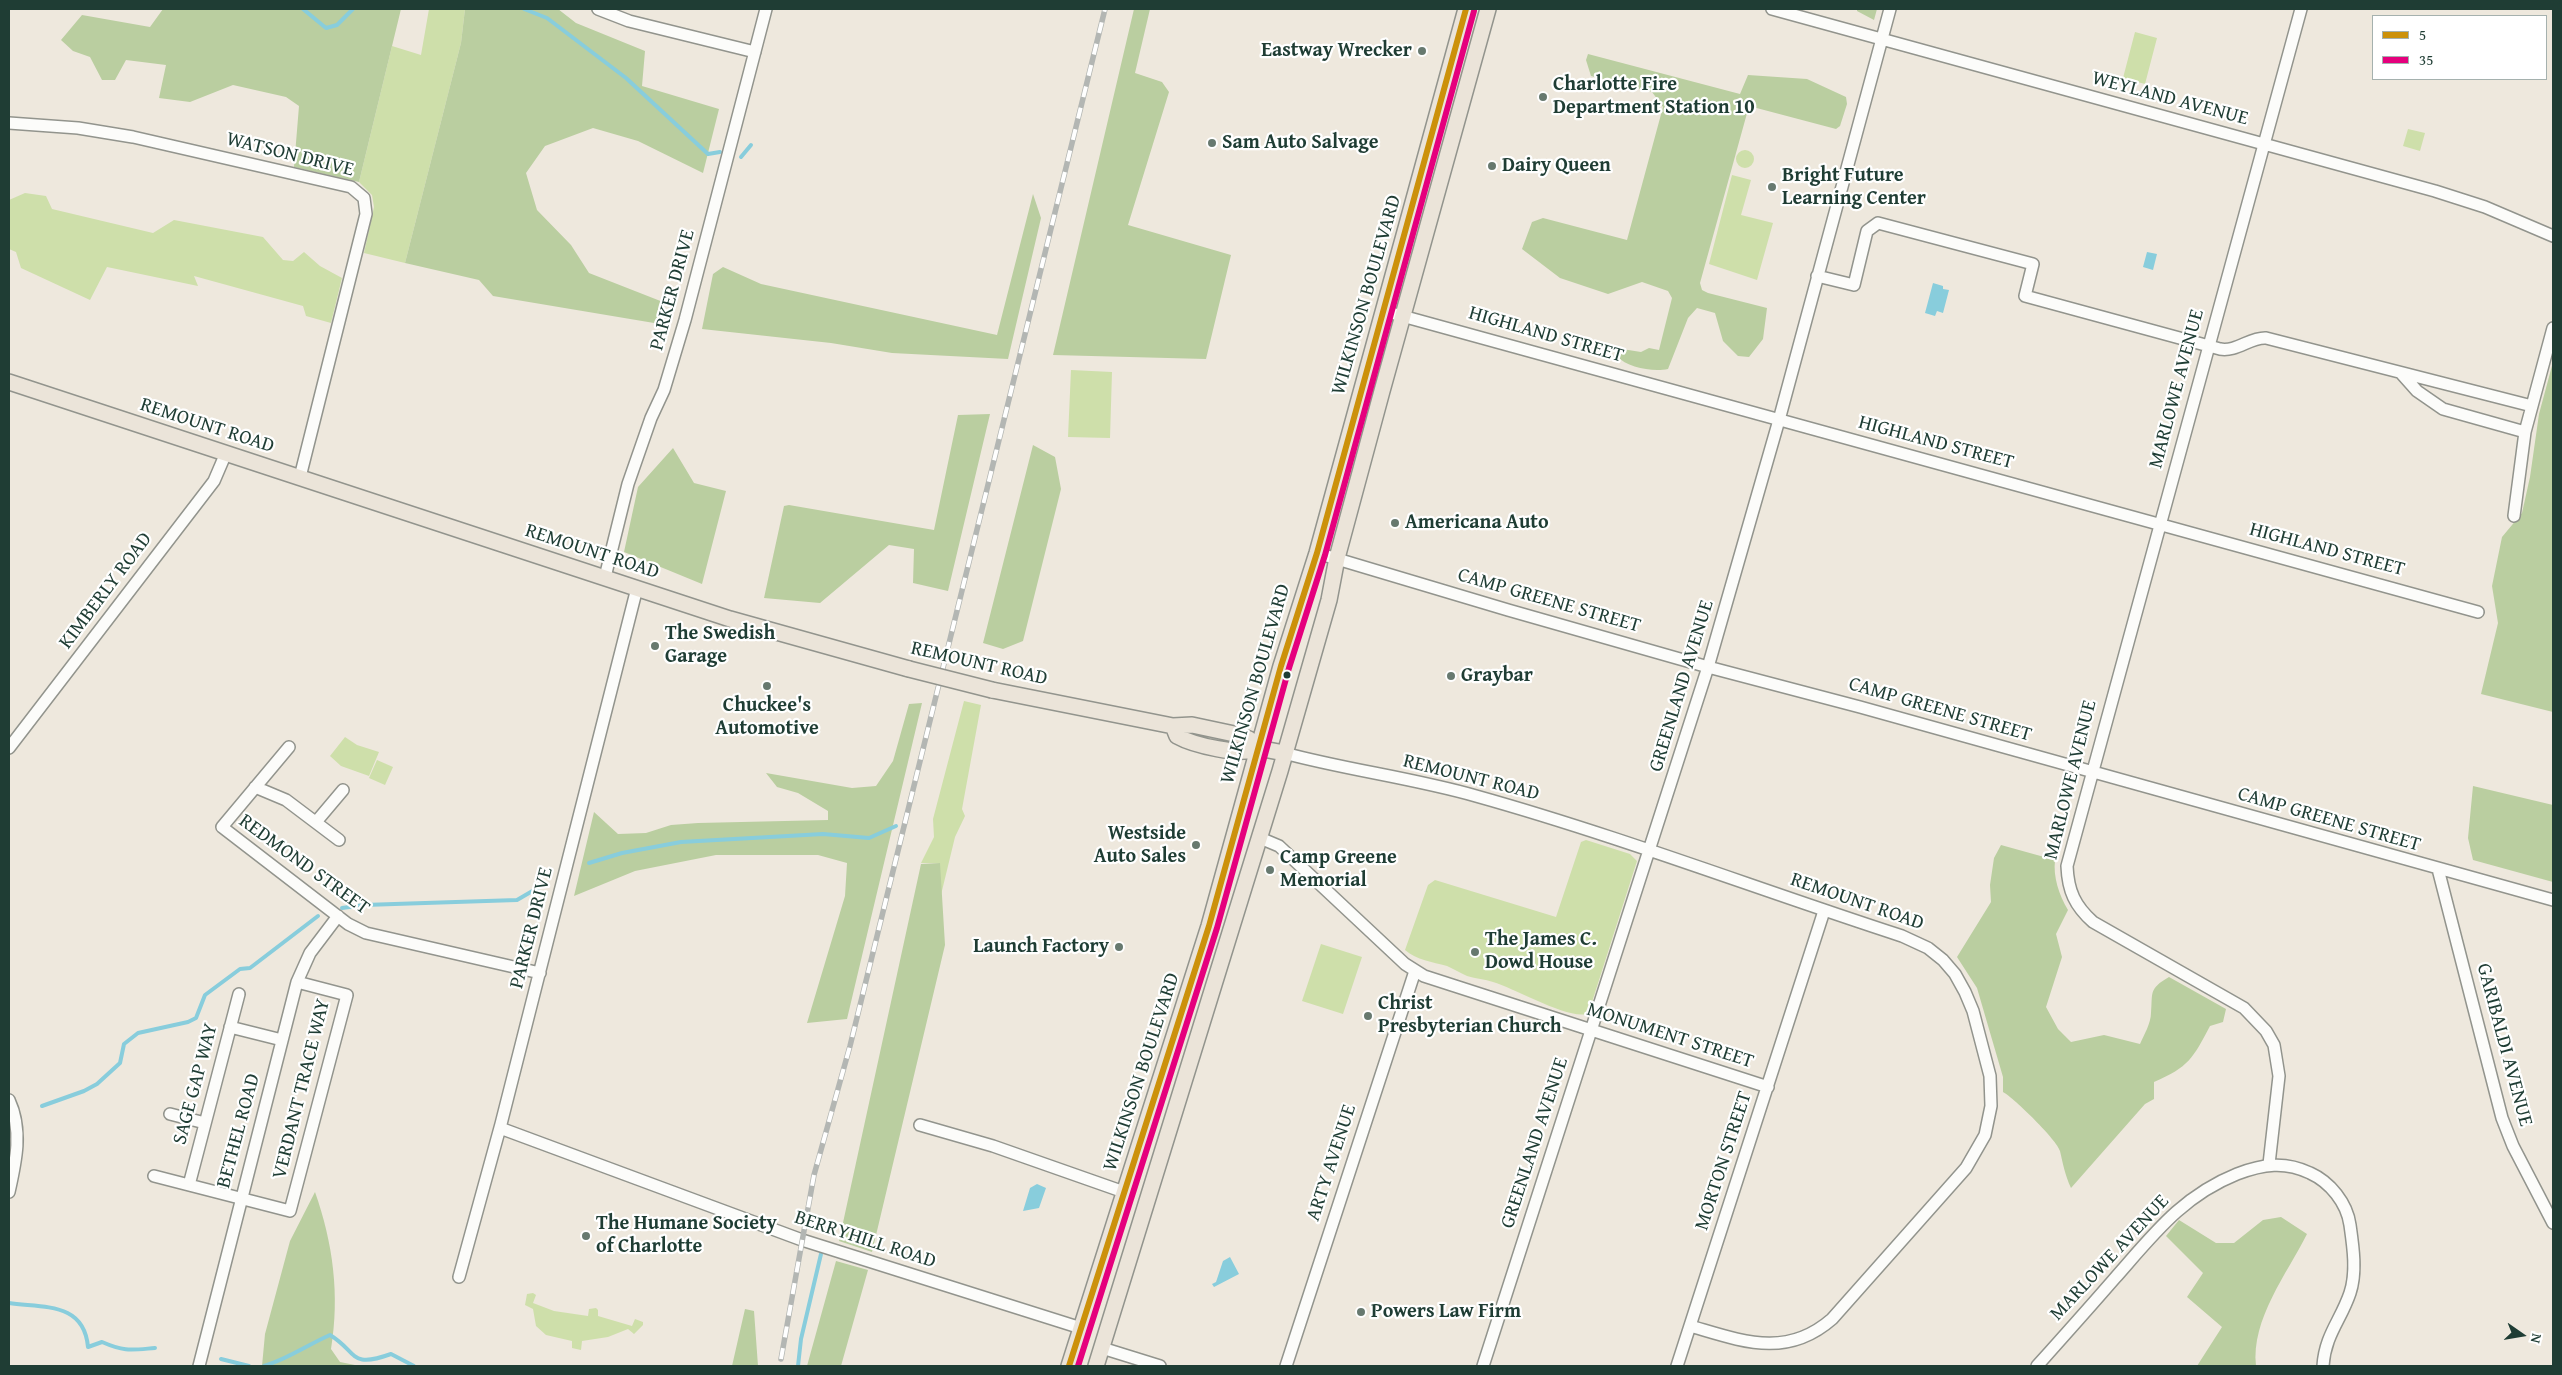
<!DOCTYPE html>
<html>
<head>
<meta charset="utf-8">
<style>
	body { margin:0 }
	#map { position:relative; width:2562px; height:1375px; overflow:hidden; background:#eee8dd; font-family:"Gentium Book Plus",serif }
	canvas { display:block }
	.frame { position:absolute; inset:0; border:10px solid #1f3d34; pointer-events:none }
	.legend { position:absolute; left:2372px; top:15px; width:175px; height:65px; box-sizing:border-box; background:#fff; border:1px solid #a5b1ae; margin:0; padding:6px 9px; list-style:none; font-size:15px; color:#1f3d34 }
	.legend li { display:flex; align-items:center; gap:10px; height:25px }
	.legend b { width:25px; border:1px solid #a5b1ae }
	.north { position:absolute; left:2497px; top:1310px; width:50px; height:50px; -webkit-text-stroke:4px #fff; paint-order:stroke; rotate:103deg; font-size:14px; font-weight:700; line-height:20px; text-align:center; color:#1f3d34 }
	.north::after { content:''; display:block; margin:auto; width:18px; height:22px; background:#1f3d34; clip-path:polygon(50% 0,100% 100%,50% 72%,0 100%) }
</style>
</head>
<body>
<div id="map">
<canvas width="2562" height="1375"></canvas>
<div class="frame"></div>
<ul class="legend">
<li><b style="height:6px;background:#cc910a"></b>5</li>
<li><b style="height:6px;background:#e5007d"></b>35</li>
</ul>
<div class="north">N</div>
</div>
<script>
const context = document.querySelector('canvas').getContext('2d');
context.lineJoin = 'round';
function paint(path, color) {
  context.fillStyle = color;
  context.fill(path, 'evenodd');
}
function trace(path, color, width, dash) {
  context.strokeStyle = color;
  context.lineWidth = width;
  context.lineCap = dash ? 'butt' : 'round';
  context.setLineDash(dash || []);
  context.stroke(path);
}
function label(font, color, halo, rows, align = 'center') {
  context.font = font + ' "Gentium Book Plus",serif';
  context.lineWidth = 4.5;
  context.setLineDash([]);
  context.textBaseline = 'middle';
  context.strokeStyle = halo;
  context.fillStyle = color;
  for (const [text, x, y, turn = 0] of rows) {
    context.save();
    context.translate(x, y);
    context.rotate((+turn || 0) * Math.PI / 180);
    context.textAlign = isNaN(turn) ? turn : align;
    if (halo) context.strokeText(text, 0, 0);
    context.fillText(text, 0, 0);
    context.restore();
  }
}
const green = new Path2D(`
	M429,9H465L461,43L405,263L364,253L374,207L372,195L359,182L392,46L421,55Z
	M2135,32L2157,38L2145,84L2123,78Z
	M2408,129L2425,133L2420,151L2403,146Z
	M1736 159a9 9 0 1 1 18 0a9 9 0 1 1-18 0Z
	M1732,175L1751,180L1741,215L1773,223L1757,280L1709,264Z
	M25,193L46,196L52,209L153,233L174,220L263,237L283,260L293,261L304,252L320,266L342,278L331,323L306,316L303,306L194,276L198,286L107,267L90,300L21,268L16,252L9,249V200Z
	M1071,370L1112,372L1110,438L1068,437Z
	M964,701L981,705L962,809L965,816L955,837L940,899V863H921L934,837L933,819Z
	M345,737L357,745L379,752L369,776L341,766L330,756Z
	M377,760L393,767L385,785L369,778Z
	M1586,840L1630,854L1637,861L1592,1002L1586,1014C1567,1019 1514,988 1493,982C1485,979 1476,979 1467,976C1460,973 1454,969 1447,966C1432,962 1417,960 1405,950L1428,885L1435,880L1556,917L1581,842Z
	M1321,944L1362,957L1343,1014L1302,1001Z
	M533,1293L536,1295L533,1303L554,1311L588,1316L589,1309L596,1308L598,1310V1316L632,1326L635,1319L643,1322V1325L634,1334L628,1329L608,1337L582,1341L581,1350L572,1348V1341L546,1335L536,1326L533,1309L525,1305L527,1294Z`);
const forest = new Path2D(`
	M163,9H401L359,182L294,167L299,106L286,97L233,85L190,102L159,98L166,65L126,60L115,80H102L90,57L73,51L61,40L82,15L150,27Z
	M465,9H558L576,23L645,51L642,86L719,109L703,173L638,141L593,128L545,146L526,173L537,210L571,245L589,273L663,302L660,324L493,296L479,280L405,263L461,43Z
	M1134,9H1150L1135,73L1162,82L1169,92L1128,225L1231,255L1206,359L1053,355Z
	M1857,9H1877L1874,20L1857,11Z
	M1588,54L1740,94L1748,75L1807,79L1846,97L1847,104L1840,126L1836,129L1749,106L1700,283L1702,290L1708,293L1767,308L1763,339L1749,357L1738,356L1723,341L1715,313L1697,308L1688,318L1668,369C1653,372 1627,368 1617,356L1622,349L1641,352L1649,348L1659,350L1672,298L1668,291L1642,282L1608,294L1560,278L1522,249L1532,222L1543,218L1627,240L1663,107L1652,92L1591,76L1586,60Z
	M1033,194L1041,218L1008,359L892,353L831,343L702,329L713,274L723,267L761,284L997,335Z
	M2553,362V712L2481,694L2498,623L2492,586L2502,537L2522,513L2530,477L2539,414Z
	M990,414L948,591L913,583L914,549L889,545L820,603L764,598L784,506L789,505L934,530L958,415Z
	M1033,445L1055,457L1061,489L1023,641L1003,649L983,643Z
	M673,448L694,483L726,491L702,584L624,552L638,487Z
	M922,703L847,1019L807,1023L845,896L847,863L818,855H716L635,871L574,896L594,812L618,834L646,833L671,825L698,823L828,820V811L798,793L777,787L766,773L852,788L876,786L893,761L909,704Z
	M2473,786L2553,805V882L2473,860L2468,838Z
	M2001,845L2055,860C2053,877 2059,895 2068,910L2056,934L2062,957L2046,1007L2058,1029L2071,1042L2104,1035L2140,1044C2144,1035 2151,1023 2151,1013C2153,993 2148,989 2169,977L2226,1009L2223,1022L2210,1026C2193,1058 2189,1067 2154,1082V1099L2145,1104L2071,1188C2065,1175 2063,1164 2060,1151C2058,1141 2014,1098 2003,1092V1077L1977,988L1957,957L1991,902L1990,885L1994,858Z
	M940,863L945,945L872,1252L839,1241L921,864Z
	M315,1192C333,1243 340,1295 331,1349L340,1362L360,1366H262L265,1334L290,1241Z
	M2281,1217L2307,1234C2287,1274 2251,1319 2256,1366H2197L2222,1327L2187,1297L2203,1273L2166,1236L2179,1220L2216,1243H2234L2263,1220Z
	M836,1261L868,1270L841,1366H807Z
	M745,1309L754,1311L758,1366H732Z`);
const water = new Path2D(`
	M2147,252L2157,254L2153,270L2143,267Z
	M1933,283L1943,286V289L1949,290L1943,313L1937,311L1935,316L1925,313Z
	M1037,1184L1046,1188L1039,1208L1023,1211L1030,1188Z
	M1230,1257L1239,1274L1214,1287L1212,1284L1216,1282L1223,1261Z`);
const stream = new Path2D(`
	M303,9L326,28L337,25L353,9
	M524,9L547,18L626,78L708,154L720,152
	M741,157L751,145
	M589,863L622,853L681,842L823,834L869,838L896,826
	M342,908L364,905L517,900L541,886
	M42,1106L84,1091L97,1084L120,1063L124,1044L138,1033L188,1022L196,1018L205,995L240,969L250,968L318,916
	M9,1303C44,1308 84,1302 88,1347L102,1342C125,1352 131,1350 155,1348
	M221,1359L249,1366
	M264,1366C288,1359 307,1345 330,1335C358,1352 349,1369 391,1354L414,1366
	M798,1366L801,1339L821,1254`);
const minor = new Path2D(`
	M598,9L629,21L755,52
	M1772,9L2435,191L2485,207L2553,236
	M9,123L78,128L133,137L351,187L364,198L366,214L300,477
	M1817,276L1854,285L1867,231L1878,223L2033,264L2025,296L2220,349C2237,352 2250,337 2266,338L2532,406
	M1384,311L2478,612
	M2401,373L2417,391L2443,409L2525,432
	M2514,516L2525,432L2553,328
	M1317,553L1508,610L1708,667L1860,707L2553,900
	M605,577L628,484L651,418L664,390L685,320L766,9
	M289,747L222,827L348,924L366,933L540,973
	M9,748L214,481L226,453
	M1284,753C1347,770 1413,778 1476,796C1619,836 1760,890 1902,936L1928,948L1943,960L1955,974L1965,992L1973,1011L1990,1076L1991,1106L1985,1135L1966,1168L1832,1319C1786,1359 1742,1341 1690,1326
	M255,787L286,800L339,840
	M316,822L343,790
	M1260,838L1279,846L1405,964L1424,976L1768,1087
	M2438,869L2502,1118L2513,1146L2553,1223
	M230,1027L282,1040
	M9,1100C23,1130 16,1161 9,1192
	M170,1114L205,1123
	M920,1125L993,1146L1124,1192
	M500,1128L802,1240L1081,1328
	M2269,1164L2279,1076L2274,1045L2266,1031L2244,1008L2093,922C2075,906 2068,891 2067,866L2301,9
	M154,1176L290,1211L347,995L297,982
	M189,1185L239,994
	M459,1277L501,1124L637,588
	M1102,1348L1160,1366
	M199,1366L297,982L310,953L338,916
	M1286,1366L1415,971
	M1483,1366L1708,667L1779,420L1890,9
	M1677,1366L1824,911
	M2037,1366C2063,1337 2089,1308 2115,1278C2153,1235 2182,1196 2237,1174C2263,1164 2285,1161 2310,1173C2330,1182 2347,1203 2350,1225C2353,1246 2357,1272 2350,1293C2341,1320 2325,1335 2323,1366`);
const major = new Path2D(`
	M9,382L730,619L909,669
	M992,690L1173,726L1192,725L1239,735L1249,739L1258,748L1284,753
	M1173,726L1177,736C1193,745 1242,757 1258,748
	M1069,1366L1209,926L1281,666L1317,553L1466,9
	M1096,1366L1280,771L1329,600L1337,558L1382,391L1488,9`);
const rail = new Path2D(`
	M781,1359L814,1175L850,1046L1105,9`);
const majorBridge = new Path2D(`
	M909,669L992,690`);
const bus1 = new Path2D(`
	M1069,1366L1209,926L1281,666L1317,553L1466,9`);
const bus2 = new Path2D(`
	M1078,1366L1217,928L1289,668L1325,555L1474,11`);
const markers = [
	[1422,51,5,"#67796f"],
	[1543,97,5,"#67796f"],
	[1212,143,5,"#67796f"],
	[1492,166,5,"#67796f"],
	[1772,187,5,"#67796f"],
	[1395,523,5,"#67796f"],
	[655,646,5,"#67796f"],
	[1287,675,4.5,"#1f3d34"],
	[1451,676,5,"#67796f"],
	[767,686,5,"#67796f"],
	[1196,845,5,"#67796f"],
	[1270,870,5,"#67796f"],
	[1119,947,5,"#67796f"],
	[1475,952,5,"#67796f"],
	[1368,1016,5,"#67796f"],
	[586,1236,5,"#67796f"],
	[1361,1312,5,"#67796f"]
];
const poiNames = [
	["Eastway Wrecker",1412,51,"right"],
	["Charlotte Fire",1553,85],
	["Department Station 10",1553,108],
	["Sam Auto Salvage",1222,143],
	["Dairy Queen",1502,166],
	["Bright Future",1782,176],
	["Learning Center",1782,199],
	["Americana Auto",1405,523],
	["The Swedish",665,634],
	["Garage",665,657],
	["Graybar",1461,676],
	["Chuckee's",767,706,"center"],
	["Automotive",767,729,"center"],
	["Westside",1186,834,"right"],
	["Auto Sales",1186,857,"right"],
	["Camp Greene",1280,858],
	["Memorial",1280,881],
	["The James C.",1485,940],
	["Dowd House",1485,963],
	["Launch Factory",1109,947,"right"],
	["Christ",1378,1004],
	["Presbyterian Church",1378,1027],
	["The Humane Society",596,1224],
	["of Charlotte",596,1247],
	["Powers Law Firm",1371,1312]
];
const streetNames = [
	["WEYLAND AVENUE",2170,99,15],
	["WATSON DRIVE",290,155,14],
	["PARKER DRIVE",673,290,-75],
	["WILKINSON BOULEVARD",1367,295,-74],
	["HIGHLAND STREET",1546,335,16],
	["MARLOWE AVENUE",2177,389,-75],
	["REMOUNT ROAD",207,426,18],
	["HIGHLAND STREET",1936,443,15],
	["HIGHLAND STREET",2327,550,15],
	["REMOUNT ROAD",592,552,18],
	["KIMBERLY ROAD",106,591,-53],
	["CAMP GREENE STREET",1549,601,16],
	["REMOUNT ROAD",979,664,13],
	["WILKINSON BOULEVARD",1256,684,-74],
	["GREENLAND AVENUE",1682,686,-73],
	["CAMP GREENE STREET",1940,710,16],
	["REMOUNT ROAD",1471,778,14],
	["MARLOWE AVENUE",2071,780,-76],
	["CAMP GREENE STREET",2329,820,16],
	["REDMOND STREET",304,865,36],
	["REMOUNT ROAD",1857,902,19],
	["PARKER DRIVE",532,928,-76],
	["MONUMENT STREET",1670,1036,18],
	["GARIBALDI AVENUE",2504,1045,75],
	["WILKINSON BOULEVARD",1142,1072,-72],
	["SAGE GAP WAY",196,1084,-75],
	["VERDANT TRACE WAY",302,1089,-76],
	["BETHEL ROAD",239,1131,-75],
	["GREENLAND AVENUE",1535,1143,-72],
	["MORTON STREET",1724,1161,-72],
	["ARTY AVENUE",1332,1163,-72],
	["BERRYHILL ROAD",865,1240,18],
	["MARLOWE AVENUE",2110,1258,-47]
];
paint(green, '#cedfaa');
paint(forest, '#bacea0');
paint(water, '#88cddc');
trace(stream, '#88cddc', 4);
trace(minor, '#92948d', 14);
trace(major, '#92948d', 18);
trace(minor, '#fcfcfa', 11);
trace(major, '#ebe4d9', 15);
trace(rail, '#b3b6b3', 5.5);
trace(rail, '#fff', 4, [11]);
trace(majorBridge, '#92948d', 18, []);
trace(majorBridge, '#ebe4d9', 15);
trace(bus1, '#cc910a', 6);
trace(bus2, '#e5007d', 6);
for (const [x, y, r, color] of markers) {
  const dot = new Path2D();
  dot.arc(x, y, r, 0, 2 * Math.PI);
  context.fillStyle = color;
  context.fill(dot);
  trace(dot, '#fff', 2);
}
label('bold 20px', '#1f3d34', '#fff', poiNames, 'left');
label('20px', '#1f3d34', '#fff', streetNames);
</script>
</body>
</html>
